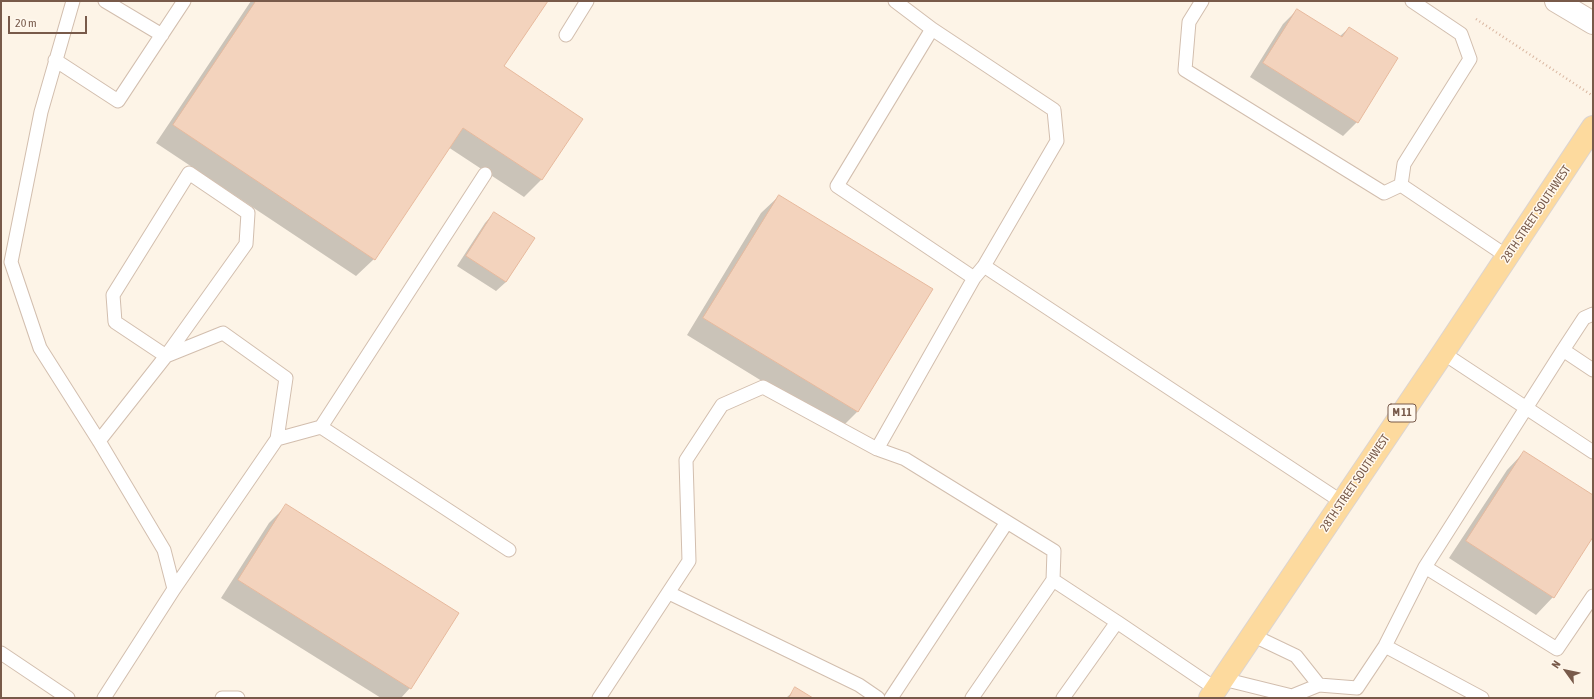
<!DOCTYPE html>
<html>
<head>
<meta charset="utf-8">
<style>
	body { margin:0 }
	#map { position:relative; width:1594px; height:699px; overflow:hidden; background:#fdf4e7; font-family:"Asap Condensed",sans-serif }
	canvas { display:block }
	.frame { position:absolute; inset:0; border:2px solid #785a4a; pointer-events:none }
	.north { position:absolute; left:1546px; top:651px; width:40px; height:40px; -webkit-text-stroke:3px #fff8ee; paint-order:stroke; rotate:303deg; font-size:11px; font-weight:700; line-height:16px; text-align:center; color:#785a4a }
	.north::after { content:''; display:block; margin:auto; width:14px; height:18px; background:#785a4a; clip-path:polygon(50% 0,100% 100%,50% 72%,0 100%) }
	.scale { position:absolute; left:8px; top:16px; width:79px; height:18px; box-sizing:border-box; border:2px solid #785a4a; border-top:0; padding-left:5px; font-size:12px; line-height:14px; white-space:nowrap; color:#785a4a; -webkit-text-stroke:3px #fff8ee; paint-order:stroke }
</style>
</head>
<body>
<div id="map">
<canvas width="1594" height="699"></canvas>
<div class="frame"></div>
<div class="north">N</div>
<div class="scale">20 m</div>
</div>
<script>
const context = document.querySelector('canvas').getContext('2d');
context.lineJoin = 'round';
function paint(path, color) {
  context.fillStyle = color;
  context.fill(path, 'evenodd');
}
function trace(path, color, width, dash) {
  context.strokeStyle = color;
  context.lineWidth = width;
  context.lineCap = dash ? 'butt' : 'round';
  context.setLineDash(dash || []);
  context.stroke(path);
}
function label(font, color, halo, rows, align = 'center') {
  context.font = font + ' "Asap Condensed",sans-serif';
  context.lineWidth = 3;
  context.setLineDash([]);
  context.textBaseline = 'middle';
  context.strokeStyle = halo;
  context.fillStyle = color;
  for (const [text, x, y, turn = 0] of rows) {
    context.save();
    context.translate(x, y);
    context.rotate((+turn || 0) * Math.PI / 180);
    context.textAlign = isNaN(turn) ? turn : align;
    if (halo) context.strokeText(text, 0, 0);
    context.fillText(text, 0, 0);
    context.restore();
  }
}
const shadow = new Path2D(`
	M251,1H547L503,67L581,119L541,180L524,197L448,147L374,259L356,276L156,143Z
	M1297,10L1339,37L1349,28L1357,122L1343,136L1250,77L1283,24Z
	M779,196L932,290L857,412L840,429L687,335L761,213Z
	M494,213L534,238L506,282L496,291L457,266L485,223Z
	M1524,452L1593,497V536L1553,597L1536,615L1449,558L1507,470Z
	M287,505L410,688L401,698H381L221,598L269,523Z
	M796,689L811,698H786Z`);
const building = new Path2D(`
	M256,1H548L504,66L583,119L542,180L463,128L375,260L173,125Z
	M1297,9L1342,37L1349,27L1398,58L1358,123L1263,63Z
	M779,195L933,289L858,412L703,318Z
	M494,212L535,238L506,282L466,256Z
	M1524,451L1593,495V537L1554,598L1466,541Z
	M286,504L459,613L411,689L238,580Z
	M795,687L813,698H789Z`);
const path = new Path2D(`
	M1476,19L1593,96`);
const lane = new Path2D(`
	M73,1L41,112L11,262L40,348L99,441L164,550L174,589L104,698
	M105,1L162,35
	M895,1L932,29
	M1202,1L1189,22L1185,70L1384,193L1401,185L1404,164L1470,59L1461,34L1412,1
	M566,35L587,1
	M55,60L118,101L184,1
	M189,173L248,213L246,244L166,356L115,322L113,295Z
	M485,174L321,427L509,550
	M1401,185L1508,257
	M984,266L1342,502
	M974,278L837,186L932,29L1054,110L1057,141L984,266L974,278L877,449L905,459L1054,551L1053,580L1117,622L1063,698
	M1563,350L1584,318L1593,314
	M1443,353L1593,452
	M99,441L166,356L223,333L286,378L277,439
	M1425,567L1563,350L1593,370
	M174,589L277,439L321,427
	M669,593L859,685L878,698
	M1117,622L1216,689
	M1385,646L1482,698
	M1,653L68,698
	M1223,679L1292,696L1319,685L1296,656L1252,635
	M1319,685L1357,688L1385,646L1425,567L1557,649L1593,596
	M222,698H238
	M599,698L689,561L686,460L722,405L763,387L877,449
	M891,698L1007,522
	M972,698L1053,580`);
const street = new Path2D(`
	M1556,1L1593,23`);
const primary = new Path2D(`
	M1210,698L1443,353L1593,127`);
const shields = [
	[1402,413,28]
];
const shieldNames = [
	["M 11",1402,413]
];
const streetNames = [
	["28TH STREET SOUTHWEST",1536,214,-56],
	["28TH STREET SOUTHWEST",1355,483,-56]
];
paint(shadow, '#0003');
paint(building, '#f3d3bd');
trace(building, '#e7b99d', 1);
trace(lane, '#d2beae', 15);
trace(street, '#d2beae', 24);
trace(primary, '#dcd4d0', 24);
trace(path, '#d9b6a0', 2.5, [1, 3]);
trace(lane, '#fff', 13);
trace(street, '#fff', 22);
trace(primary, '#fdda9e', 22);
for (const [x, y, w] of shields) {
  const box = new Path2D();
  box.roundRect(x - w / 2, y - 9, w, 18, 3);
  context.fillStyle = '#fff8ee';
  context.fill(box);
  trace(box, '#785a4a', 1);
}
label('bold 11px', '#785a4a', null, shieldNames);
label('12px', '#785a4a', '#fff8ee', streetNames);
</script>
</body>
</html>
